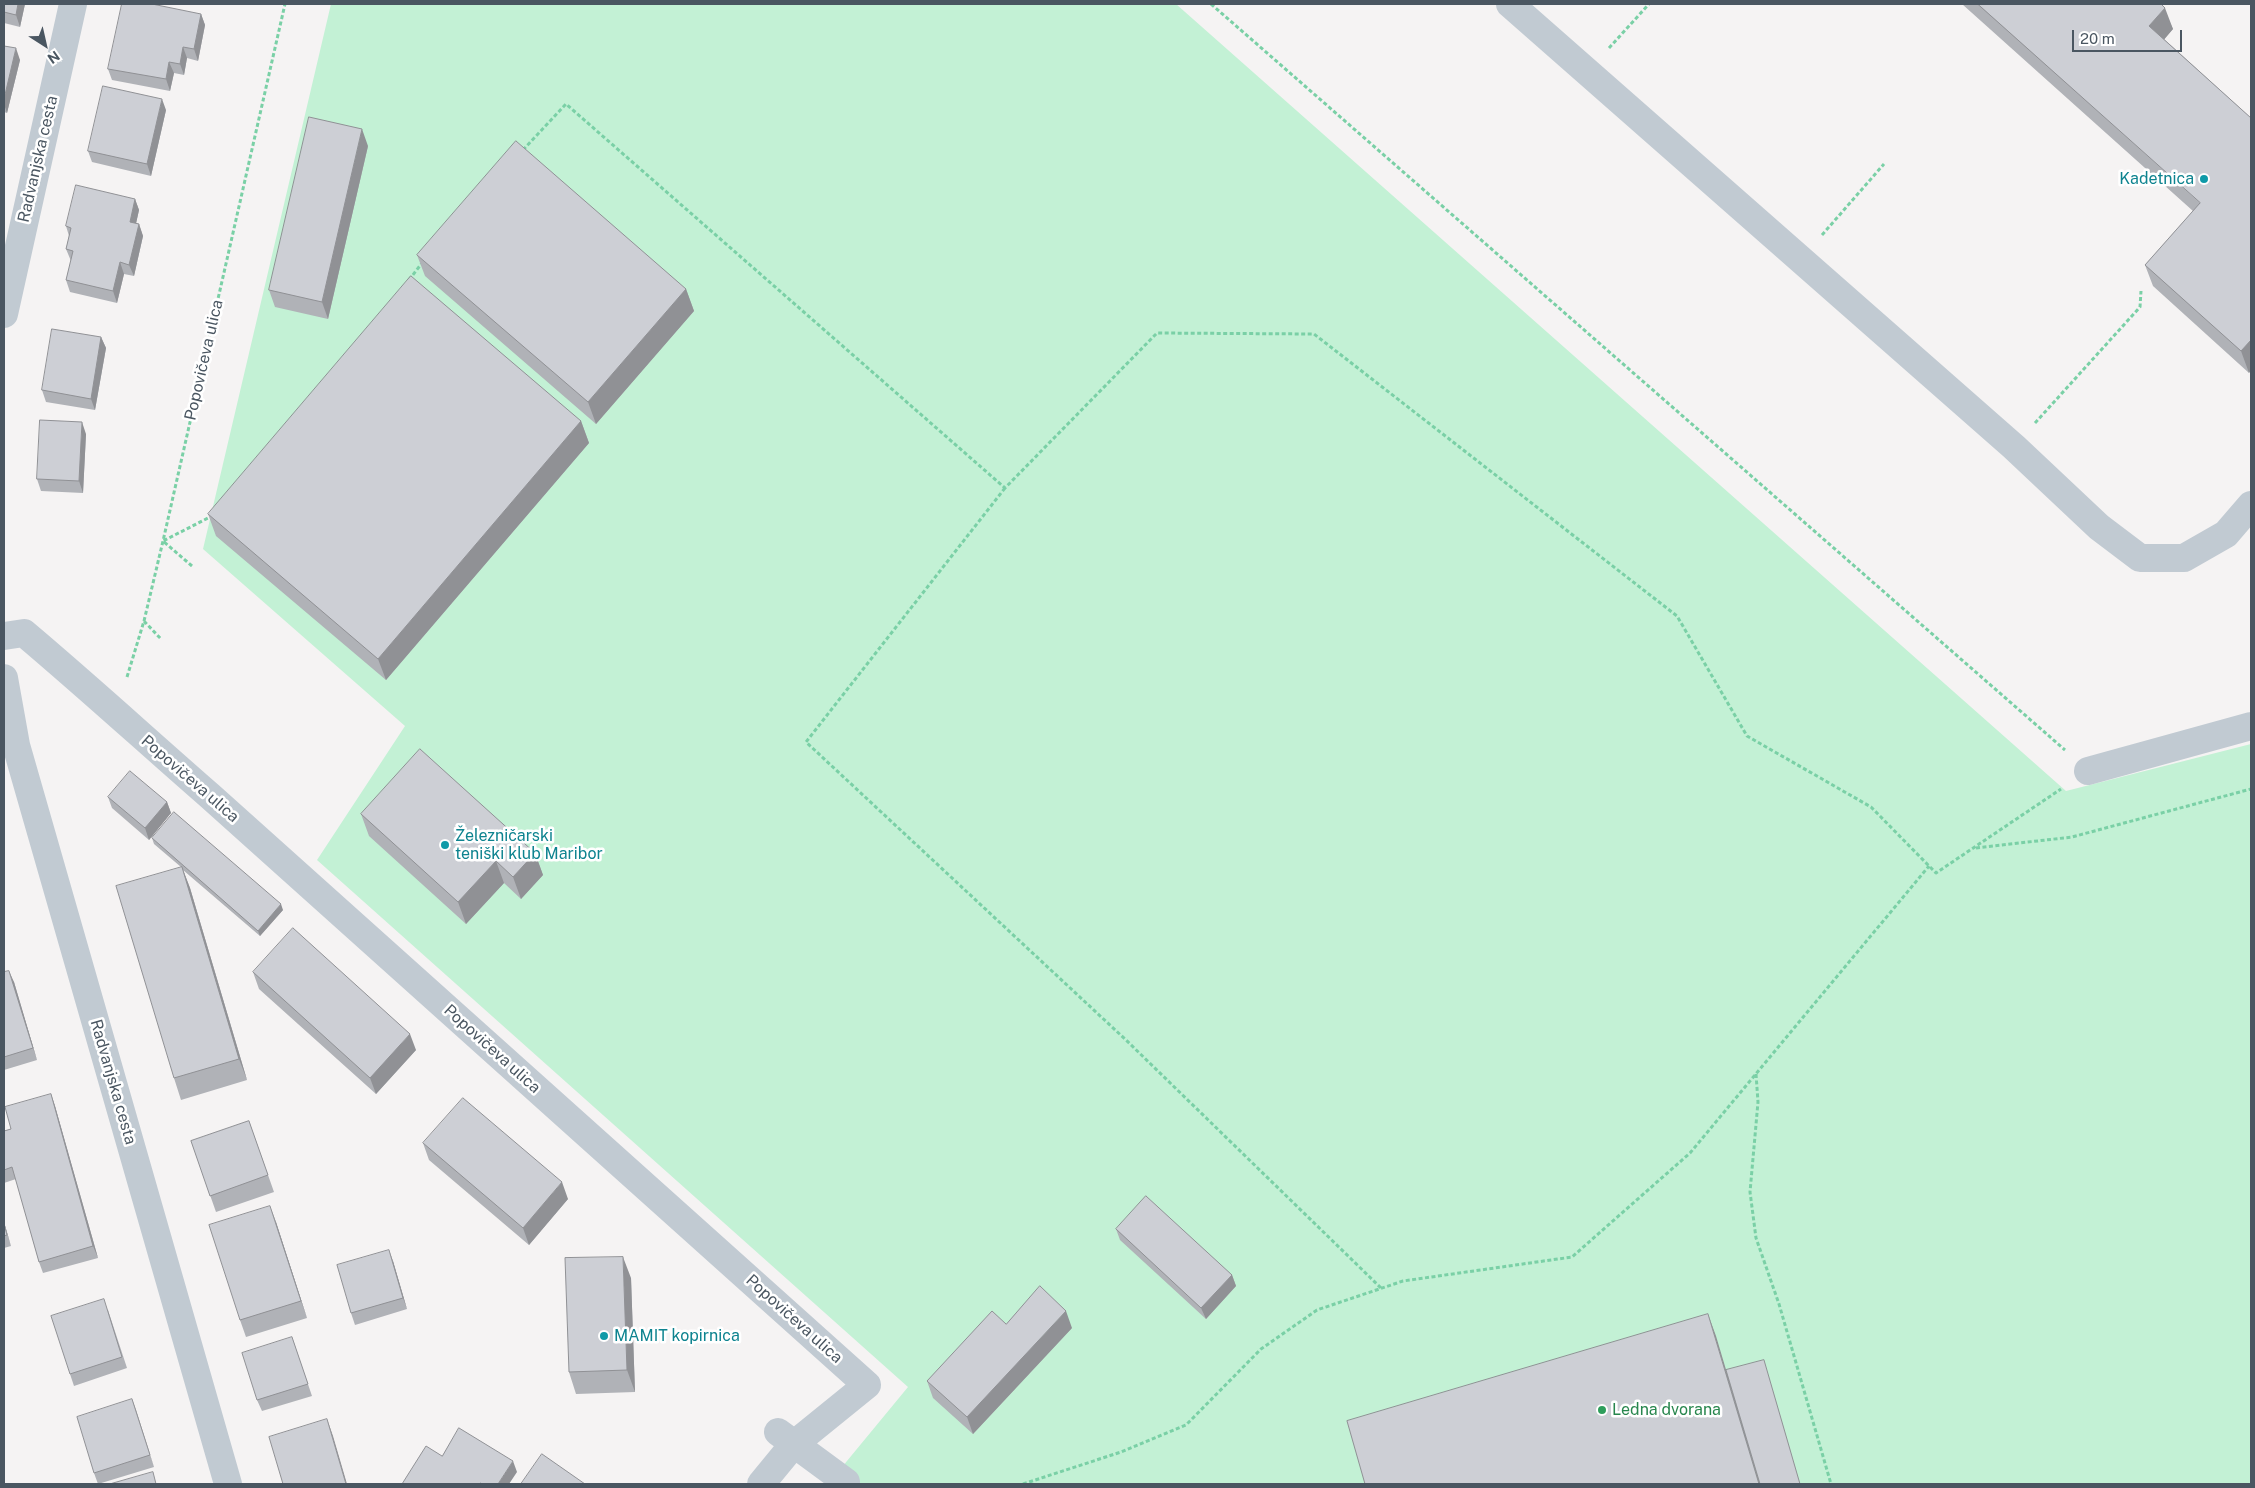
<!DOCTYPE html>
<html>
<head>
<meta charset="utf-8">
<style>
	body { margin:0 }
	#map { position:relative; width:2255px; height:1488px; overflow:hidden; background:#f5f3f3; font-family:"Public Sans",sans-serif }
	canvas { display:block }
	.frame { position:absolute; inset:0; border:5px solid #4a5661; pointer-events:none }
	.north { position:absolute; left:20px; top:20px; width:50px; height:50px; -webkit-text-stroke:4px #fff; paint-order:stroke; rotate:145deg; font-size:14px; font-weight:700; line-height:20px; text-align:center; color:#4a5661 }
	.north::after { content:''; display:block; margin:auto; width:18px; height:22px; background:#4a5661; clip-path:polygon(50% 0,100% 100%,50% 72%,0 100%) }
	.scale { position:absolute; left:2072px; top:30px; width:110px; height:22px; box-sizing:border-box; border:2px solid #4a5661; border-top:0; padding-left:6px; font-size:15px; line-height:18px; white-space:nowrap; color:#4a5661; -webkit-text-stroke:4px #fff; paint-order:stroke }
</style>
</head>
<body>
<div id="map">
<canvas width="2255" height="1488"></canvas>
<div class="frame"></div>
<div class="north">N</div>
<div class="scale">20 m</div>
</div>
<script>
const context = document.querySelector('canvas').getContext('2d');
context.lineJoin = 'round';
function paint(path, color) {
  context.fillStyle = color;
  context.fill(path, 'evenodd');
}
function trace(path, color, width, dash) {
  context.strokeStyle = color;
  context.lineWidth = width;
  context.lineCap = dash ? 'butt' : 'round';
  context.setLineDash(dash || []);
  context.stroke(path);
}
function label(font, color, halo, rows, align = 'center') {
  context.font = font + ' "Public Sans",sans-serif';
  context.lineWidth = 5;
  context.setLineDash([]);
  context.textBaseline = 'middle';
  context.strokeStyle = halo;
  context.fillStyle = color;
  for (const [text, x, y, turn = 0] of rows) {
    context.save();
    context.translate(x, y);
    context.rotate((+turn || 0) * Math.PI / 180);
    context.textAlign = isNaN(turn) ? turn : align;
    if (halo) context.strokeText(text, 0, 0);
    context.fillText(text, 0, 0);
    context.restore();
  }
}
const green = new Path2D(`
	M331,4H1176L2066,791L2251,744V1484H828L908,1387L317,860L405,726L203,549Z`);
const path = new Path2D(`
	M1211,4L2065,750
	M1609,48L1649,4
	M523,150L566,104L1005,488L1157,333L1314,334L1677,616L1747,736L1871,807L1936,873L2061,789
	M1822,235L1884,164
	M409,280L422,263
	M2035,423L2140,307L2141,291
	M1005,488L806,742L1126,1040L1381,1288
	M192,566L163,541L212,516
	M144,621L161,639
	M127,677L144,621L163,541L285,4
	M1976,848L2072,837L2251,789
	M1756,1074L1758,1102L1750,1192L1756,1238L1779,1304L1831,1484
	M1023,1484L1121,1452L1186,1425L1261,1349L1317,1310L1403,1281L1572,1257L1690,1153L1929,866`);
const minor = new Path2D(`
	M1510,4L2014,447L2099,527L2140,558H2184L2226,534L2251,505
	M4,314L73,4
	M4,636L24,633C87,686 148,742 210,796L867,1385L793,1445L761,1484
	M4,678L16,745L228,1484
	M2088,771L2251,726
	M778,1432L846,1482`);
const wall = new Path2D(`
	M4,4H25L20,27L4,23Z
	M1962,4H2161L2173,29L2164,39L2251,118V370L2249,373L2153,286L2145,265L2193,211Z
	M201,14L205,25L198,61L187,58L184,75L174,73L170,91L112,80L108,69Z
	M4,46L20,60L7,113L4,112Z
	M166,110L151,176L92,162L88,151Z
	M368,146L328,319L275,307L269,290Z
	M135,199L139,210L136,223L139,224L143,236L134,276L124,274L117,303L70,292L66,280L71,261L66,249L69,236L66,226Z
	M417,255L686,289L694,311L596,424L425,276Z
	M101,337L106,348L95,410L46,402L42,390Z
	M581,421L589,443L386,680L216,536L208,514Z
	M86,434L83,493L41,491L37,479Z
	M108,797L167,802L171,813L149,840L112,808Z
	M361,814L535,853L543,875L521,899L504,883L466,924L369,836Z
	M152,838L283,910L260,936L183,870L190,888L247,1080L181,1100L174,1078L181,867L154,844Z
	M4,972L14,982L37,1060L4,1070Z
	M253,972L416,1050L376,1094L259,989Z
	M51,1094L55,1106L98,1258L43,1273L39,1262L16,1179L4,1183V1131L11,1129Z
	M249,1121L274,1192L216,1212L191,1141Z
	M423,1143L568,1199L529,1245L429,1160Z
	M4,1222L11,1246L4,1248Z
	M276,1222L307,1318L246,1337L240,1320Z
	M1116,1229L1232,1275L1236,1286L1206,1319L1120,1240Z
	M393,1261L407,1309L355,1325L351,1313Z
	M631,1278L635,1392L576,1394L569,1372Z
	M108,1310L127,1368L74,1386L70,1374Z
	M1072,1328L973,1434L933,1398L927,1381Z
	M292,1337L312,1396L262,1411L257,1400Z
	M132,1399L154,1467L98,1484L94,1473Z`);
const shadedWall = new Path2D(`
	M18,4H25L20,27L16,15Z
	M2165,8L2173,29L2157,48L2149,26Z
	M201,14L205,25L198,61L194,49Z
	M183,47L187,58L184,75L180,64Z
	M16,48L20,60L7,113L4,104V99Z
	M169,62L174,73L170,91L166,79Z
	M162,99L166,110L151,176L147,164Z
	M362,129L368,146L328,319L322,302Z
	M135,199L139,210L134,233L130,222Z
	M139,224L143,236L134,276L129,265Z
	M120,262L124,274L117,303L113,291Z
	M686,289L694,311L596,424L588,402Z
	M101,337L106,348L95,410L91,399Z
	M2251,340V370L2249,373L2241,351Z
	M581,421L589,443L386,680L378,659Z
	M82,422L86,434L83,493L79,481Z
	M167,802L171,813L149,840L145,828Z
	M535,853L543,875L521,899L513,877Z
	M496,861L504,883L466,924L458,902Z
	M182,867L190,888L247,1080L239,1059Z
	M281,904L283,910L260,936L258,931Z
	M9,971L14,982L37,1060L33,1048Z
	M410,1034L416,1050L376,1094L370,1078Z
	M51,1094L55,1106L98,1258L93,1246Z
	M562,1182L568,1199L529,1245L523,1228Z
	M270,1206L276,1222L307,1318L301,1301Z
	M4,1222L11,1246L4,1224Z
	M389,1250L393,1261L407,1309L403,1298Z
	M623,1257L631,1278L635,1392L627,1370Z
	M1232,1275L1236,1286L1206,1319L1201,1308Z
	M1066,1311L1072,1328L973,1434L967,1417Z
	M1708,1314L1716,1336L1760,1484H1759Z
	M132,1399L136,1410L154,1467L150,1455Z
	M327,1419L333,1436L347,1484H346Z
	M513,1461L517,1472L509,1484H498Z`);
const building = new Path2D(`
	M4,4H18L16,15L4,12Z
	M122,4H152L201,14L194,49L183,47L180,64L169,62L166,79L108,69Z
	M1978,4H2161L2165,8L2149,26L2251,118V340L2241,351L2145,265L2200,203Z
	M4,46L16,48L4,99Z
	M103,86L162,99L147,164L88,151Z
	M309,117L362,129L322,302L269,290Z
	M516,141L686,289L588,402L417,255Z
	M76,185L135,199L130,222L139,224L129,265L120,262L113,291L66,280L73,251L66,249L71,228L66,226Z
	M411,276L581,421L378,659L208,514Z
	M52,329L101,337L91,399L42,390Z
	M40,420L82,422L79,481L37,479Z
	M420,749L535,853L513,877L496,861L458,902L361,814Z
	M130,771L167,802L145,828L108,797Z
	M174,812L281,904L258,931L152,838Z
	M182,867L239,1059L174,1078L116,886Z
	M293,928L410,1034L370,1078L253,972Z
	M9,971L33,1048L4,1057V972Z
	M51,1094L93,1246L39,1262L12,1167L4,1170V1131L11,1129L5,1107Z
	M463,1098L562,1182L523,1228L423,1143Z
	M249,1121L268,1175L210,1196L191,1141Z
	M1146,1196L1232,1275L1201,1308L1116,1229Z
	M270,1206L301,1301L240,1320L209,1225Z
	M4,1224L7,1235L4,1236Z
	M389,1250L403,1298L351,1313L337,1265Z
	M623,1257L627,1370L569,1372L565,1258Z
	M1040,1286L1066,1311L967,1417L927,1381L992,1311L1006,1324Z
	M104,1299L122,1357L70,1374L51,1316Z
	M1708,1314L1759,1484H1365L1347,1421Z
	M292,1337L308,1384L257,1400L242,1353Z
	M1764,1360L1800,1484H1760L1726,1370Z
	M132,1399L150,1455L94,1473L77,1417Z
	M327,1419L346,1484H283L269,1437Z
	M459,1428L513,1461L498,1484H483L480,1483L479,1484H402L426,1446L442,1456Z
	M542,1454L585,1484H521Z
	M153,1472L156,1484H110Z`);
const markers = [
	[2204,179,5,"#0f9aa8"],
	[445,845,5,"#0f9aa8"],
	[604,1336,5,"#0f9aa8"],
	[1602,1410,5,"#2e9e5b"]
];
const streetNames = [
	["Radvanjska cesta",38,159,-77],
	["Popovičeva ulica",204,360,-77],
	["Popovičeva ulica",190,779,41],
	["Popovičeva ulica",492,1049,42],
	["Radvanjska cesta",113,1082,74],
	["Popovičeva ulica",794,1319,42]
];
const cultureNames = [
	["Kadetnica",2194,179,"right"],
	["Železničarski",455,836],
	["teniški klub Maribor",455,854],
	["MAMIT kopirnica",614,1336]
];
const leisureNames = [
	["Ledna dvorana",1612,1410]
];
paint(green, '#c3f1d5');
trace(path, '#7ad0a6', 3, [4, 2.5]);
trace(minor, '#c1cad2', 28);
paint(wall, '#b0b2b7');
paint(shadedWall, '#909195');
paint(building, '#cdcfd5');
trace(building, '#909195', 1);
for (const [x, y, r, color] of markers) {
  const dot = new Path2D();
  dot.arc(x, y, r, 0, 2 * Math.PI);
  context.fillStyle = color;
  context.fill(dot);
  trace(dot, '#fff', 2);
}
label('16px', '#4a5661', '#fff', streetNames);
label('16px', '#0d838f', '#fff', cultureNames, 'left');
label('16px', '#27864d', '#fff', leisureNames, 'left');
</script>
</body>
</html>
